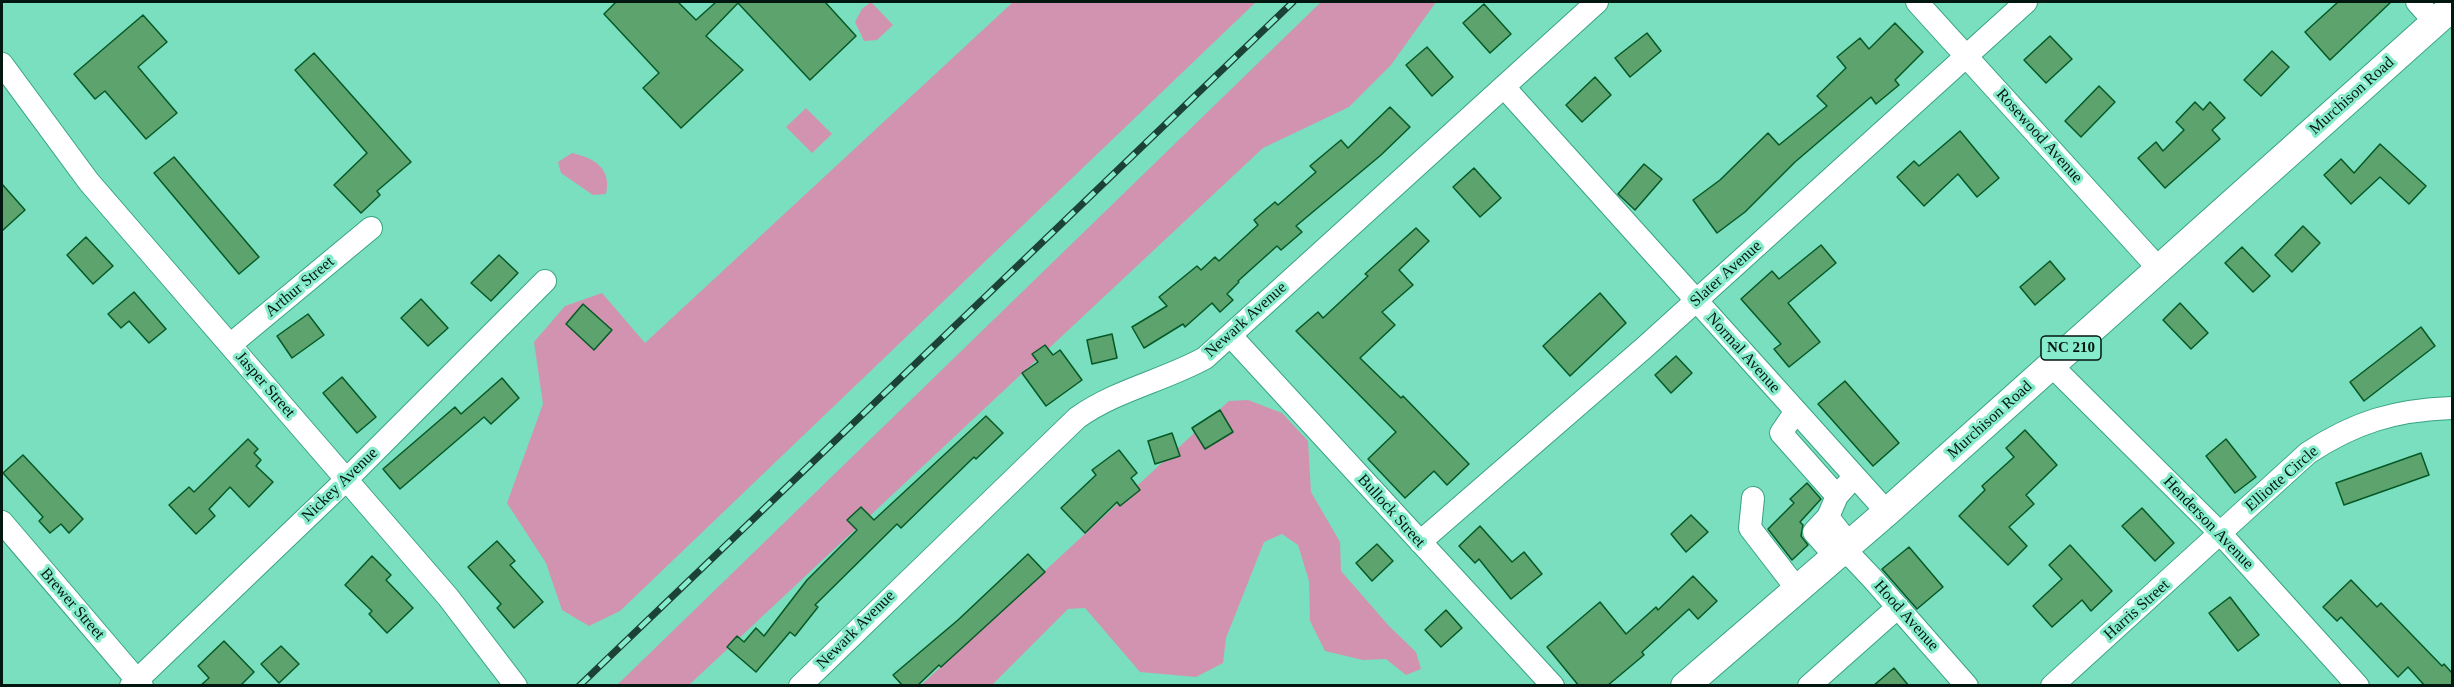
<!DOCTYPE html>
<html>
<head>
<meta charset="utf-8">
<style>
	body { margin:0 }
	#map { position:relative; width:2454px; height:687px; overflow:hidden; background:#79dfbe; font-family:"Times New Roman",serif }
	canvas { display:block }
	.frame { position:absolute; inset:0; border:3px solid #021710; pointer-events:none }
</style>
</head>
<body>
<div id="map">
<canvas width="2454" height="687"></canvas>
<div class="frame"></div>
</div>
<script>
const context = document.querySelector('canvas').getContext('2d');
context.lineJoin = 'round';
function paint(path, color) {
  context.fillStyle = color;
  context.fill(path, 'evenodd');
}
function trace(path, color, width, dash) {
  context.strokeStyle = color;
  context.lineWidth = width;
  context.lineCap = dash ? 'butt' : 'round';
  context.setLineDash(dash || []);
  context.stroke(path);
}
function label(font, color, halo, rows, align = 'center') {
  context.font = font + ' "Times New Roman",serif';
  context.lineWidth = 6;
  context.setLineDash([]);
  context.textBaseline = 'middle';
  context.strokeStyle = halo;
  context.fillStyle = color;
  for (const [text, x, y, turn = 0] of rows) {
    context.save();
    context.translate(x, y);
    context.rotate((+turn || 0) * Math.PI / 180);
    context.textAlign = isNaN(turn) ? turn : align;
    if (halo) context.strokeText(text, 0, 0);
    context.fillText(text, 0, 0);
    context.restore();
  }
}
const green = new Path2D(`
	M871,2L893,25L877,40L864,41L855,22L862,9Z
	M1013,2H1256L620,611L589,626L562,610L546,563L507,503L543,404L534,342L565,306L602,293L645,343Z
	M1321,2H1436L1391,65L1349,107L1263,148L689,685L616,686Z
	M806,108L832,134L812,153L786,127Z
	M572,153C594,158 612,168 606,194L593,195L561,173L558,162Z
	M1248,400L1282,413L1308,441L1311,492L1340,542L1341,571L1389,626L1416,652L1421,669L1406,675L1386,659L1363,660L1325,651L1310,621L1309,581L1298,545L1282,534L1264,542L1226,638L1223,663L1196,677L1140,672L1085,608L1068,609L992,685L920,686L1229,401Z`);
const building = new Path2D(`
	M616,2H678L696,20L716,2H825L856,36L810,80L738,3L706,36L743,70L681,128L643,88L659,73L604,14Z
	M2338,2H2391L2330,60L2305,32Z
	M1484,4L1511,34L1490,53L1463,23Z
	M143,15L167,42L138,67L177,113L146,139L105,91L95,99L74,74Z
	M1895,23L1923,52L1895,80L1899,85L1876,104L1871,97L1795,162L1745,212L1717,233L1693,200L1720,180L1768,133L1779,145L1827,106L1817,96L1846,68L1837,57L1860,38L1869,49Z
	M1647,33L1661,51L1630,77L1615,58Z
	M2050,36L2072,59L2046,83L2024,60Z
	M1427,47L1453,77L1432,96L1406,65Z
	M2272,51L2289,67L2261,96L2244,80Z
	M314,53L411,162L377,191L380,195L361,213L334,185L367,153L295,70Z
	M1595,77L1611,95L1582,122L1566,105Z
	M2099,86L2115,102L2081,137L2065,121Z
	M2195,102L2203,110L2210,102L2225,118L2212,130L2220,139L2165,188L2138,158L2156,142L2163,151L2184,130L2176,122Z
	M1390,107L1410,127L1381,155L1296,226L1302,232L1281,250L1277,246L1238,281L1239,282L1227,294L1233,300L1220,312L1212,303L1185,327L1183,324L1144,348L1132,327L1167,306L1159,297L1197,266L1201,270L1215,257L1219,261L1258,225L1254,220L1275,202L1278,205L1316,172L1310,166L1341,140L1348,148Z
	M1960,131L1999,178L1977,197L1958,174L1924,206L1897,177L1914,161L1919,166Z
	M2380,144L2426,186L2409,204L2380,177L2351,204L2324,175L2341,159L2354,173Z
	M174,157L259,257L239,274L154,173Z
	M1644,164L1662,179L1635,210L1618,194Z
	M1474,168L1501,198L1480,217L1453,187Z
	M2,184L25,210L2,231Z
	M2303,226L2320,243L2292,272L2275,255Z
	M1416,228L1429,241L1399,270L1413,285L1382,312L1395,325L1360,358L1401,398L1403,396L1469,464L1447,485L1434,471L1405,498L1368,459L1396,432L1296,331L1318,312L1323,318L1368,276L1365,274Z
	M86,237L113,266L93,284L67,255Z
	M1821,245L1836,263L1788,303L1820,342L1789,367L1774,349L1781,344L1741,299L1772,271L1779,279Z
	M2242,247L2270,276L2253,292L2225,263Z
	M499,255L518,273L491,301L471,283Z
	M2050,261L2065,279L2035,305L2020,287Z
	M134,292L166,329L149,343L129,321L121,328L108,314Z
	M1600,293L1626,323L1570,376L1543,346Z
	M421,299L448,328L428,346L401,318Z
	M2180,303L2208,333L2191,349L2163,320Z
	M583,304L612,330L594,350L566,324Z
	M308,314L324,335L292,358L277,336Z
	M2421,327L2435,346L2364,401L2350,382Z
	M1112,334L1117,358L1092,364L1087,340Z
	M1045,345L1053,355L1060,350L1082,380L1046,406L1022,373L1038,362L1032,354Z
	M1676,356L1692,373L1671,393L1655,375Z
	M342,377L376,417L357,433L323,393Z
	M502,378L519,398L491,424L484,417L400,489L383,469L455,407L461,414Z
	M1845,381L1899,443L1873,466L1818,404Z
	M1220,410L1233,432L1205,449L1192,428Z
	M986,416L1003,433L976,459L974,457L901,528L897,524L815,605L818,607L795,636L790,632L756,672L727,647L737,636L744,642L756,628L764,636L807,580L857,530L847,520L861,507L874,520Z
	M2025,430L2057,465L2026,495L2034,504L2009,527L2027,546L2008,565L1959,516L1985,490L1982,486L2014,457L2006,448Z
	M1172,433L1180,456L1155,464L1148,441Z
	M248,439L258,449L254,453L261,460L256,466L273,482L249,507L230,487L209,509L215,516L196,534L169,505L189,487L194,492Z
	M2226,439L2256,477L2235,493L2206,456Z
	M1119,450L1137,473L1131,478L1140,490L1120,506L1117,502L1085,533L1061,508L1096,475L1092,470Z
	M2421,453L2429,475L2344,505L2336,483Z
	M23,455L83,519L69,533L61,524L50,533L39,521L43,517L3,473Z
	M1807,483L1821,499L1800,522L1803,525L1801,536L1808,545L1792,560L1768,529L1794,503L1790,499Z
	M2142,508L2174,543L2155,561L2122,526Z
	M1691,515L1708,532L1686,552L1671,534Z
	M1480,526L1512,562L1524,552L1542,574L1511,599L1479,559L1475,563L1459,546Z
	M497,541L515,561L510,565L543,602L514,628L497,608L501,604L468,567Z
	M1377,544L1393,561L1372,581L1356,563Z
	M2070,545L2112,591L2091,611L2082,600L2052,627L2033,606L2062,579L2049,565Z
	M1909,547L1943,587L1917,609L1882,569Z
	M1028,554L1045,572L941,667L939,665L917,686H903L893,675L958,620Z
	M372,556L391,575L386,580L413,608L387,633L369,614L372,611L345,585Z
	M1693,576L1717,601L1698,619L1689,609L1642,652L1644,655L1607,686H1579L1547,647L1600,602L1626,634L1656,607L1658,610Z
	M2351,580L2377,607L2381,603L2442,666L2444,664L2452,673V686H2425L2408,667L2398,677L2341,617L2337,621L2323,607Z
	M2230,597L2259,635L2238,651L2209,613Z
	M1446,610L1462,628L1441,647L1425,630Z
	M224,641L254,672L240,686H200L209,678L198,666Z
	M281,646L299,664L279,683L261,664Z
	M1894,668L1909,686H1873Z`);
const minor = new Path2D(`
	M1917,2L2160,270
	M2417,2L2434,21
	M2,64L89,182L448,597L516,686
	M1504,87L1887,512
	M1230,335L1553,686
	M230,345L371,228
	M2051,365L2220,533L2358,686
	M1796,411L1781,433L1837,496L1854,477
	M1837,496L1828,517L1849,544
	M1753,498L1750,528L1797,589
	M1828,517L1814,532L1835,556
	M2,522L142,686
	M1420,542L1645,347L2026,2
	M1840,551L1853,558L1872,578L1967,686
	M131,686L347,479L545,281
	M800,686L1077,418C1116,390 1163,381 1205,358L1597,2
	M1809,686L1898,607
	M2052,686L2308,453C2355,422 2395,410 2452,408`);
const major = new Path2D(`
	M1685,686L1887,512L2452,7`);
const rail = new Path2D(`
	M579,686L1293,2`);
const shields = [
	[2071,348,60]
];
const shieldNames = [
	["NC 210",2071,348]
];
const streetNames = [
	["Murchison Road",2352,96,-42],
	["Rosewood Avenue",2039,136,48],
	["Slater Avenue",1726,274,-42],
	["Arthur Street",300,287,-40],
	["Newark Avenue",1246,320,-42],
	["Normal Avenue",1743,353,48],
	["Jasper Street",265,385,49],
	["Murchison Road",1990,420,-42],
	["Elliotte Circle",2282,479,-41],
	["Nickey Avenue",340,485,-44],
	["Bullock Street",1391,511,48],
	["Henderson Avenue",2208,523,46],
	["Brewer Street",72,604,49],
	["Harris Street",2137,610,-42],
	["Hood Avenue",1906,616,48],
	["Newark Avenue",856,630,-45]
];
paint(green, '#d293b0');
paint(building, '#5ca36d');
trace(building, '#065927', 1.5);
trace(minor, '#38a384', 24);
trace(major, '#38a384', 30);
trace(minor, '#fff', 22);
trace(major, '#fff', 28);
trace(rail, '#1b4235', 7);
trace(rail, '#87eccb', 4.5, [14]);
for (const [x, y, w] of shields) {
  const box = new Path2D();
  box.roundRect(x - w / 2, y - 12, w, 24, 4.5);
  context.fillStyle = '#87eccb';
  context.fill(box);
  trace(box, '#021710', 1.5);
}
label('bold 15px', '#021710', null, shieldNames);
label('16px', '#021710', '#87eccb', streetNames);
</script>
</body>
</html>
